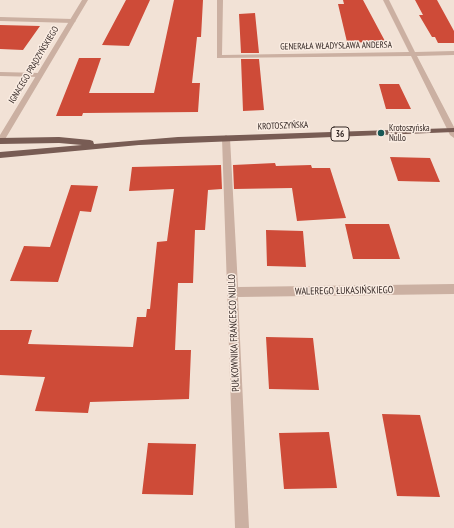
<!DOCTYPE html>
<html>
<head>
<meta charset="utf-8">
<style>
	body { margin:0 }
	canvas { display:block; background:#f2e2d6 }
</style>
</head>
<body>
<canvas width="454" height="528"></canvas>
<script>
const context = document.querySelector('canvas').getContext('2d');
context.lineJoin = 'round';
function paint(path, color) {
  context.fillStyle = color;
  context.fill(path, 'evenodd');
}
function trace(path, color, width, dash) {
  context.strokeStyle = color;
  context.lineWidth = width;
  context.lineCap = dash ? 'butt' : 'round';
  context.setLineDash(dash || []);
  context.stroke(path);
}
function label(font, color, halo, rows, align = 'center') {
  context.font = font + ' "PT Sans Narrow",sans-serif';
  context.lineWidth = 3;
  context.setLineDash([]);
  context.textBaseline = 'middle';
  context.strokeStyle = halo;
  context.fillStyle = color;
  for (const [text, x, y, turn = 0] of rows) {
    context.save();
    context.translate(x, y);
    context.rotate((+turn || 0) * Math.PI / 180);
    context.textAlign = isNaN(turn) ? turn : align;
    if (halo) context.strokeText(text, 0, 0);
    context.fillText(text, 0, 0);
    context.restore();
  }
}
const building = new Path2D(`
	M126,0H150L129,46L102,45Z
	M174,0H203L201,37H197L192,83H200L198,112L83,113L82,116H56L79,58H101L89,93H154Z
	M343,0H363L386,43L347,42L338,4H344Z
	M415,0H437L454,31V43H438L435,37H432L419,15H423Z
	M255,13L259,53H241L239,14Z
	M0,25L40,26L23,50L0,49Z
	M241,59H259L264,110L243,111Z
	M379,84H399L411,109H386Z
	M390,157L430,158L440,182L398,181Z
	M275,163L276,166L311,165L312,168H330L346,218L297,221L292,188L234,189L233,165Z
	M221,165L222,189L208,190L205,230H195L193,283H178L175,350H191L189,399L90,402L88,413L35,411L45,377L0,375V330H32L28,344L133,347L137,317H146L147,309H150L157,242L167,241L174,189L129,191L132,167Z
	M71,185L98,186L91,212L80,211L58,282L10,281L24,246L50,247Z
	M345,224H389L400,259H353Z
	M266,230L303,231L306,267L267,266Z
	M266,337L313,338L319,390L269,389Z
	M382,414L420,415L440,497L397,496Z
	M329,432L337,488L284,489L279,433Z
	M148,443L196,444L193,495L142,494Z`);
const lane = new Path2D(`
	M0,17L73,19L76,21L73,23L0,21Z
	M0,72L40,73L43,75L40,77L0,76Z`);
const street = new Path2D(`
	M82,0H88L4,141L0,144V135Z
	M217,0H223L222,55L409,52L383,0H389L415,52L454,51V55L417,56L454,127V138L450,135L411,56L217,58Z
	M226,135L230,138L238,287L454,284V294L238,297L249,528H235L222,138Z`);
const primary = new Path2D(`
	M454,128V132L139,145L0,158V152L82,145L59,143L0,144V138L59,137L90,140L93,141L94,144L178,137Z`);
const markers = [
	[381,133,4,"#185855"]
];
const farStreetnames = [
	["GENERAŁA WŁADYSŁAWA ANDERSA",336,46,-1],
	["IGNACEGO PRĄDZYŃSKIEGO",34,65,-59],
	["KROTOSZYŃSKA",283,126,-2]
];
const farPoinames = [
	["Krotoszyńska",389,128],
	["Nullo",389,138]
];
const shields = [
	[340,134,18]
];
const shieldNames = [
	["36",340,134]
];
const streetNames = [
	["WALEREGO ŁUKASIŃSKIEGO",344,291,-1],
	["PUŁKOWNIKA FRANCESCO NULLO",234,333,-92]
];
paint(building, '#ce4b38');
paint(lane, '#cbb0a2');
paint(street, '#cbb0a2');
paint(primary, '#785c54');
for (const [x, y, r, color] of markers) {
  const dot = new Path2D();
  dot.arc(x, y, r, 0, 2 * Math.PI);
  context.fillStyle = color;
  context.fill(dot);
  trace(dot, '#faece2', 1.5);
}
label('9px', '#342825', '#faece2', farStreetnames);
label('9px', '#342825', '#faece2', farPoinames, 'left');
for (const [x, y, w] of shields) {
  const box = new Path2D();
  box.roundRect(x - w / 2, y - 7, w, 14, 3);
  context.fillStyle = '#faece2';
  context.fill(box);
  trace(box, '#342825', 1);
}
label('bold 9px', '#342825', null, shieldNames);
label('10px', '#342825', '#faece2', streetNames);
</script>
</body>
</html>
